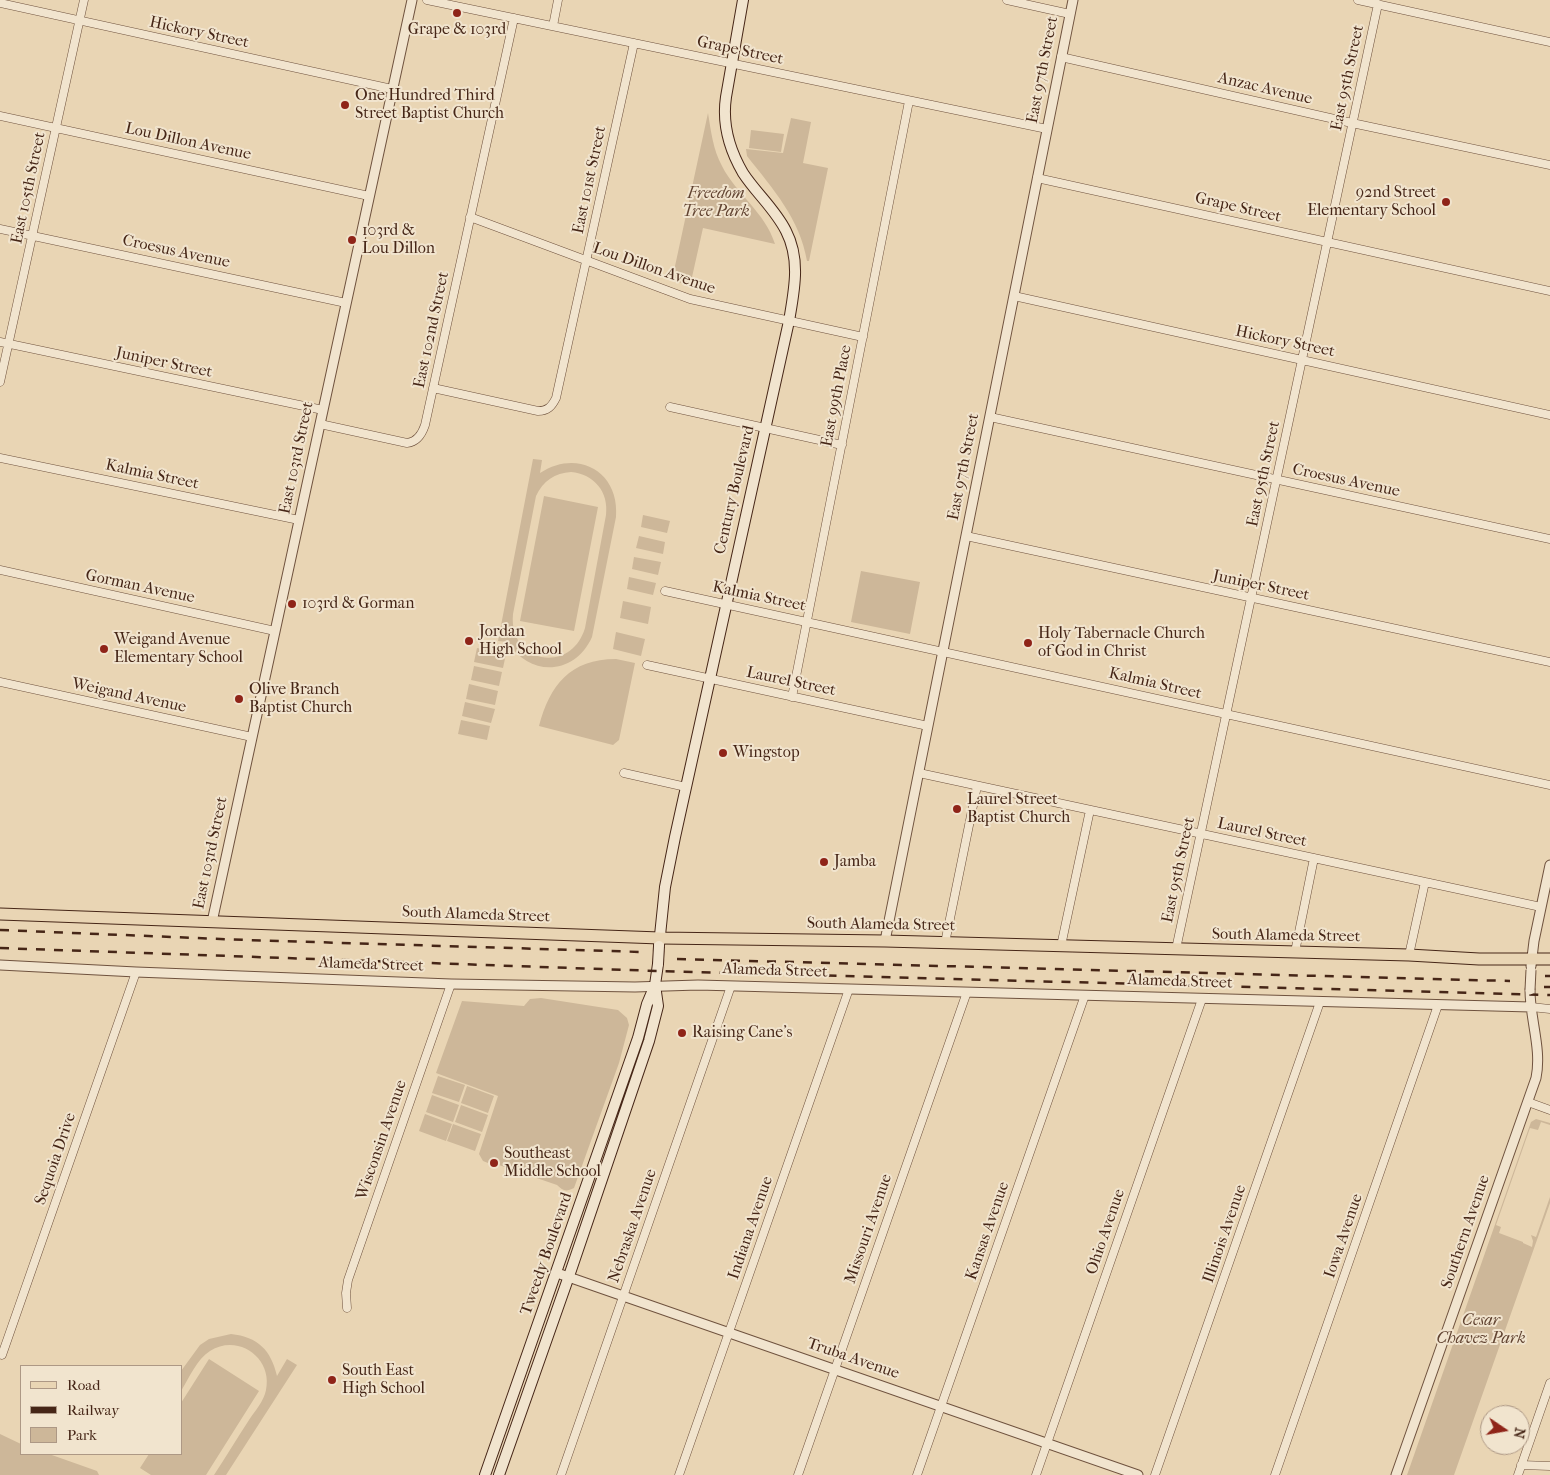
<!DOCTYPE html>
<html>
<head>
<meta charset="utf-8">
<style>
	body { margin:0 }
	#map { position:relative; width:1550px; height:1475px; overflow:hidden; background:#e9d5b4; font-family:"IM FELL French Canon",serif }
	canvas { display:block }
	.legend { position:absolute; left:20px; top:1365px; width:162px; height:90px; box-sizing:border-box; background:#f1e4ce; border:1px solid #ad9885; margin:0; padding:6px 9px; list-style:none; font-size:15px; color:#462617 }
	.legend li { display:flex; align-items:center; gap:10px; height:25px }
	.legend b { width:25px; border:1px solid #ad9885 }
	.north { position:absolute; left:1480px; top:1405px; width:50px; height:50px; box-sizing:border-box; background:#f1e4ce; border:1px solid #ad9885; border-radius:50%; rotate:102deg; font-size:14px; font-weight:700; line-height:20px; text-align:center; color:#462617 }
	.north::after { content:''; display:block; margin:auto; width:18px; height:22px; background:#8f2418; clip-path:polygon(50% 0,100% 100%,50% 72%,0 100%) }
</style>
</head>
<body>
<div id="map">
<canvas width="1550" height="1475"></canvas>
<ul class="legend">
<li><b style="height:6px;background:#e9d5b4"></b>Road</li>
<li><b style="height:6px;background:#462617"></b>Railway</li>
<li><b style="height:14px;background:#cdb799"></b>Park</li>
</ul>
<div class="north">N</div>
</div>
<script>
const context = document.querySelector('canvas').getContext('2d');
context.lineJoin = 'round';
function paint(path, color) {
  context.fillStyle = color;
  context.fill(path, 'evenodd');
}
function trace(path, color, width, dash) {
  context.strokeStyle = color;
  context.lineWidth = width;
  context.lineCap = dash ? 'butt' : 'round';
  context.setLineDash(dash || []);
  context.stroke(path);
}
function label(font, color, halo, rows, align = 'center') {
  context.font = font + ' "IM FELL French Canon",serif';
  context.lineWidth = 4;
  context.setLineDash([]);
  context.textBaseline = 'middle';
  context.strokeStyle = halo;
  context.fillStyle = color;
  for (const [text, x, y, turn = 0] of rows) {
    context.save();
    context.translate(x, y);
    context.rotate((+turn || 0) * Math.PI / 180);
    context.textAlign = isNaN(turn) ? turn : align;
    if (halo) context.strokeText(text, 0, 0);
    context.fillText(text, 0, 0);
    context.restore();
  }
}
const green = new Path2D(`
	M708,113C711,131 713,150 722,166C736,194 765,212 775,244L703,228L690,286L672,280Z
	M791,118L811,122L803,163L828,168L809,261H807C800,219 773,189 747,156L746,149L783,153Z
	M751,130L784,134L781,152L749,148Z
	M533,459L542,460L540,473C578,448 620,472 616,517L592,637C575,675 530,678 508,642L498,641ZM571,472C594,474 609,492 606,515L585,628C571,675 508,663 513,614L536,496C543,481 555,473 571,472Z
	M544,496L598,507L574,631L520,621Z
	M643,515L670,521L667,533L641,527Z
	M639,536L665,542L663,554L636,548Z
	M634,557L661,562L658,575L632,569Z
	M861,571L920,582L910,634L851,622Z
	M629,577L656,583L653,595L627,589Z
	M623,601L651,607L648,624L620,618Z
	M616,632L645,639L641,656L613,649Z
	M477,648L506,654L503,668L474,662Z
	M616,659L635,663L619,740L613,745L539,726C550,685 570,659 616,659Z
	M474,666L502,672L499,686L471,680Z
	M469,684L498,691L495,705L466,699Z
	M465,702L495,709L491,723L462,716Z
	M461,720L490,726L487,740L458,734Z
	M541,998L618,1010L627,1018L629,1025L619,1063L574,1188C566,1192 563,1191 557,1185L493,1163H488L483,1161L479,1154L498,1096L436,1073L462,1001L524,1006L530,999Z
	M438,1076L465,1085L459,1102L432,1093Z
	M467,1086L494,1096L488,1113L461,1103Z
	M432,1095L459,1105L453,1122L426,1112Z
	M461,1105L488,1115L482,1132L455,1122Z
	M425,1114L452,1124L446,1141L419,1131Z
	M1536,1119L1550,1123V1125L1541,1122L1538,1130L1530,1128L1496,1225L1501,1227L1499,1233L1523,1242V1243L1532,1247L1533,1241L1531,1235L1536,1237L1550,1197V1203L1454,1475H1407L1531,1122Z
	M453,1124L481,1134L475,1151L447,1141Z
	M231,1334C258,1337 271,1350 277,1376L287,1359L297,1365L226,1475H214C226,1457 237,1438 249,1420C255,1411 264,1401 266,1390C273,1358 238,1333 210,1351C197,1359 189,1378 181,1391V1371L200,1345L209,1339Z
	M209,1359L259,1391L206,1475H151L140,1468L149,1454H181V1403Z
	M0,1434L21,1444V1454H49L97,1471L99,1475H0Z`);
const minor = new Path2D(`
	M427,0L1047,129
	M1007,0L1070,14
	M1358,0L1550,42
	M0,3L392,89
	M553,26L558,0
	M1061,57L1352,123L1550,165
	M0,116L369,196
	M1037,178L1550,291
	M470,217L690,299L863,337
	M0,229L346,303
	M1014,296L1550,415
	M0,342L323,410
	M0,382L84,0
	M433,388L538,411C548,411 552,406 556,398L634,43
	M670,407L842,445
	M990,417L1550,539
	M320,424L407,443C417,442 422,434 425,425L514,18
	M0,458L299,520
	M966,536L1550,662
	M0,570L275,631
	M665,591L1550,785
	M647,665L928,726
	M0,682L252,737
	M792,697L909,101
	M624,773L686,787
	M919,773L1541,907
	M945,943L977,786
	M1061,946L1090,810
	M1176,949L1378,4
	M1295,952L1314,858
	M1409,955L1425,882
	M1531,1007L1550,1009
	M1528,1102L1550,1110
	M347,1308L346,1293L348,1280L451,984
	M2,1355L136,972
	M1521,1465L1550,1466
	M561,1475L731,986
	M679,1475L849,989
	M798,1475L967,992
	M917,1475L1085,995
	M1036,1475L1202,999
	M1155,1475L1320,1002
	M1275,1475L1438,1005
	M1518,1475L1550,1383`);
const tertiary = new Path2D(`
	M212,922L412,0
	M885,941L1073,0
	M0,965L136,972L451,984L635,987L698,985L1531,1007
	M1531,966L1534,941L1550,865
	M557,1273L1138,1475
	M1396,1475L1536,1078C1542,1049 1530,1020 1530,990`);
const secondary = new Path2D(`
	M659,945L665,887L675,837L789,321C794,291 801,260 786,231C775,209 756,193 743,173C729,149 722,124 726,97L743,0
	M485,1475L638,1038L647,1004L655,985
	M499,1475L569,1276L649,1041L658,1006L655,985L658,964`);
const primary = new Path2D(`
	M0,914L660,938L885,941L1409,955L1479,959H1550`);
const rail = new Path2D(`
	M0,930L246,940L642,952
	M0,948L657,971L1550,995
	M677,959L1510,981
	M1545,976H1550
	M1544,987H1550`);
const tertiaryBridge = new Path2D(`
	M1530,990L1531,970`);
const secondaryBridge = new Path2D(`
	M658,964L659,946`);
const markers = [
	[457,13,5,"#8f2418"],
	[345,105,5,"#8f2418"],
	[1446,202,5,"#8f2418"],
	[352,240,5,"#8f2418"],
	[292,604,5,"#8f2418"],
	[469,641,5,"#8f2418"],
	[1028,643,5,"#8f2418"],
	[104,649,5,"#8f2418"],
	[239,699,5,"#8f2418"],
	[723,753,5,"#8f2418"],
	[957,809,5,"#8f2418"],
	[824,862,5,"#8f2418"],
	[682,1033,5,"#8f2418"],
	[494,1163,5,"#8f2418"],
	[332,1380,5,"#8f2418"]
];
const poiNames = [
	["Grape & 103rd",457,30,"center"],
	["One Hundred Third",355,96],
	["Street Baptist Church",355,114],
	["92nd Street",1436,193,"right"],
	["Elementary School",1436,211,"right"],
	["103rd &",362,231],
	["Lou Dillon",362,249],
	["103rd & Gorman",302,604],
	["Jordan",479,632],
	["High School",479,650],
	["Holy Tabernacle Church",1038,634],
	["of God in Christ",1038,652],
	["Weigand Avenue",114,640],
	["Elementary School",114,658],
	["Olive Branch",249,690],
	["Baptist Church",249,708],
	["Wingstop",733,753],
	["Laurel Street",967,800],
	["Baptist Church",967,818],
	["Jamba",834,862],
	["Raising Cane's",692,1033],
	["Southeast",504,1154],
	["Middle School",504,1172],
	["South East",342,1371],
	["High School",342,1389]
];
const streetNames = [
	["Hickory Street",199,33,12],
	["Grape Street",740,51,12],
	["East 97th Street",1043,70,-79],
	["East 95th Street",1348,78,-78],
	["Anzac Avenue",1265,89,13],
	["Lou Dillon Avenue",188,142,12],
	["East 101st Street",590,180,-78],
	["East 105th Street",29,188,-78],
	["Grape Street",1238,208,13],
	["Croesus Avenue",176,252,12],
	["Lou Dillon Avenue",654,269,19],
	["East 102nd Street",432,330,-78],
	["Hickory Street",1285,342,12],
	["Juniper Street",164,363,12],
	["East 99th Place",837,396,-79],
	["East 103rd Street",297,458,-78],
	["East 97th Street",964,467,-79],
	["East 95th Street",1264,474,-78],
	["Kalmia Street",152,475,12],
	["Croesus Avenue",1346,481,12],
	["Century Boulevard",735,490,-77],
	["Juniper Street",1261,586,12],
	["Gorman Avenue",140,587,12],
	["Kalmia Street",759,597,12],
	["Laurel Street",791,682,12],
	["Kalmia Street",1155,684,13],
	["Weigand Avenue",129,696,12],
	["Laurel Street",1262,833,12],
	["East 103rd Street",211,853,-78],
	["East 95th Street",1179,870,-78],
	["South Alameda Street",476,915,2],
	["South Alameda Street",881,925,1],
	["South Alameda Street",1286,936,1],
	["Alameda Street",371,965,2],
	["Alameda Street",775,971,2],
	["Alameda Street",1180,982,2],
	["Wisconsin Avenue",382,1140,-71],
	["Sequoia Drive",56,1159,-71],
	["Nebraska Avenue",633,1226,-71],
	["Indiana Avenue",751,1228,-71],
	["Missouri Avenue",869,1229,-71],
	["Kansas Avenue",988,1231,-71],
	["Ohio Avenue",1106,1232,-71],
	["Southern Avenue",1466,1232,-71],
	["Illinois Avenue",1225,1234,-71],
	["Iowa Avenue",1344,1236,-71],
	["Tweedy Boulevard",547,1254,-71],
	["Truba Avenue",853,1359,19]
];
const parkNames = [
	["Freedom",716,194],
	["Tree Park",716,212],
	["Cesar",1481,1321],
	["Chavez Park",1481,1339]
];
paint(green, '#cdb799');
trace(minor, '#6f523e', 9);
trace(tertiary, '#6f523e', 11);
trace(secondary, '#462617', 12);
trace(primary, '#462617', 13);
trace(minor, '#f1e4ce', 8);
trace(tertiary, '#f1e4ce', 9);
trace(secondary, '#f1e4ce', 10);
trace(primary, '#e9d5b4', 11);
trace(rail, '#462617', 2.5, [9, 9]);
trace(tertiaryBridge, '#6f523e', 11, []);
trace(secondaryBridge, '#462617', 12, []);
trace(tertiaryBridge, '#f1e4ce', 9);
trace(secondaryBridge, '#f1e4ce', 10);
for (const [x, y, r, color] of markers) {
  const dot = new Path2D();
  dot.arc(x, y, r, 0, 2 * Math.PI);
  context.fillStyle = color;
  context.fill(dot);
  trace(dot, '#f1e4ce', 2);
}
label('16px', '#462617', '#f1e4ce', poiNames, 'left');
label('16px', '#462617', '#f1e4ce', streetNames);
label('italic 16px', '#614331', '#f1e4ce', parkNames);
</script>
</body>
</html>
